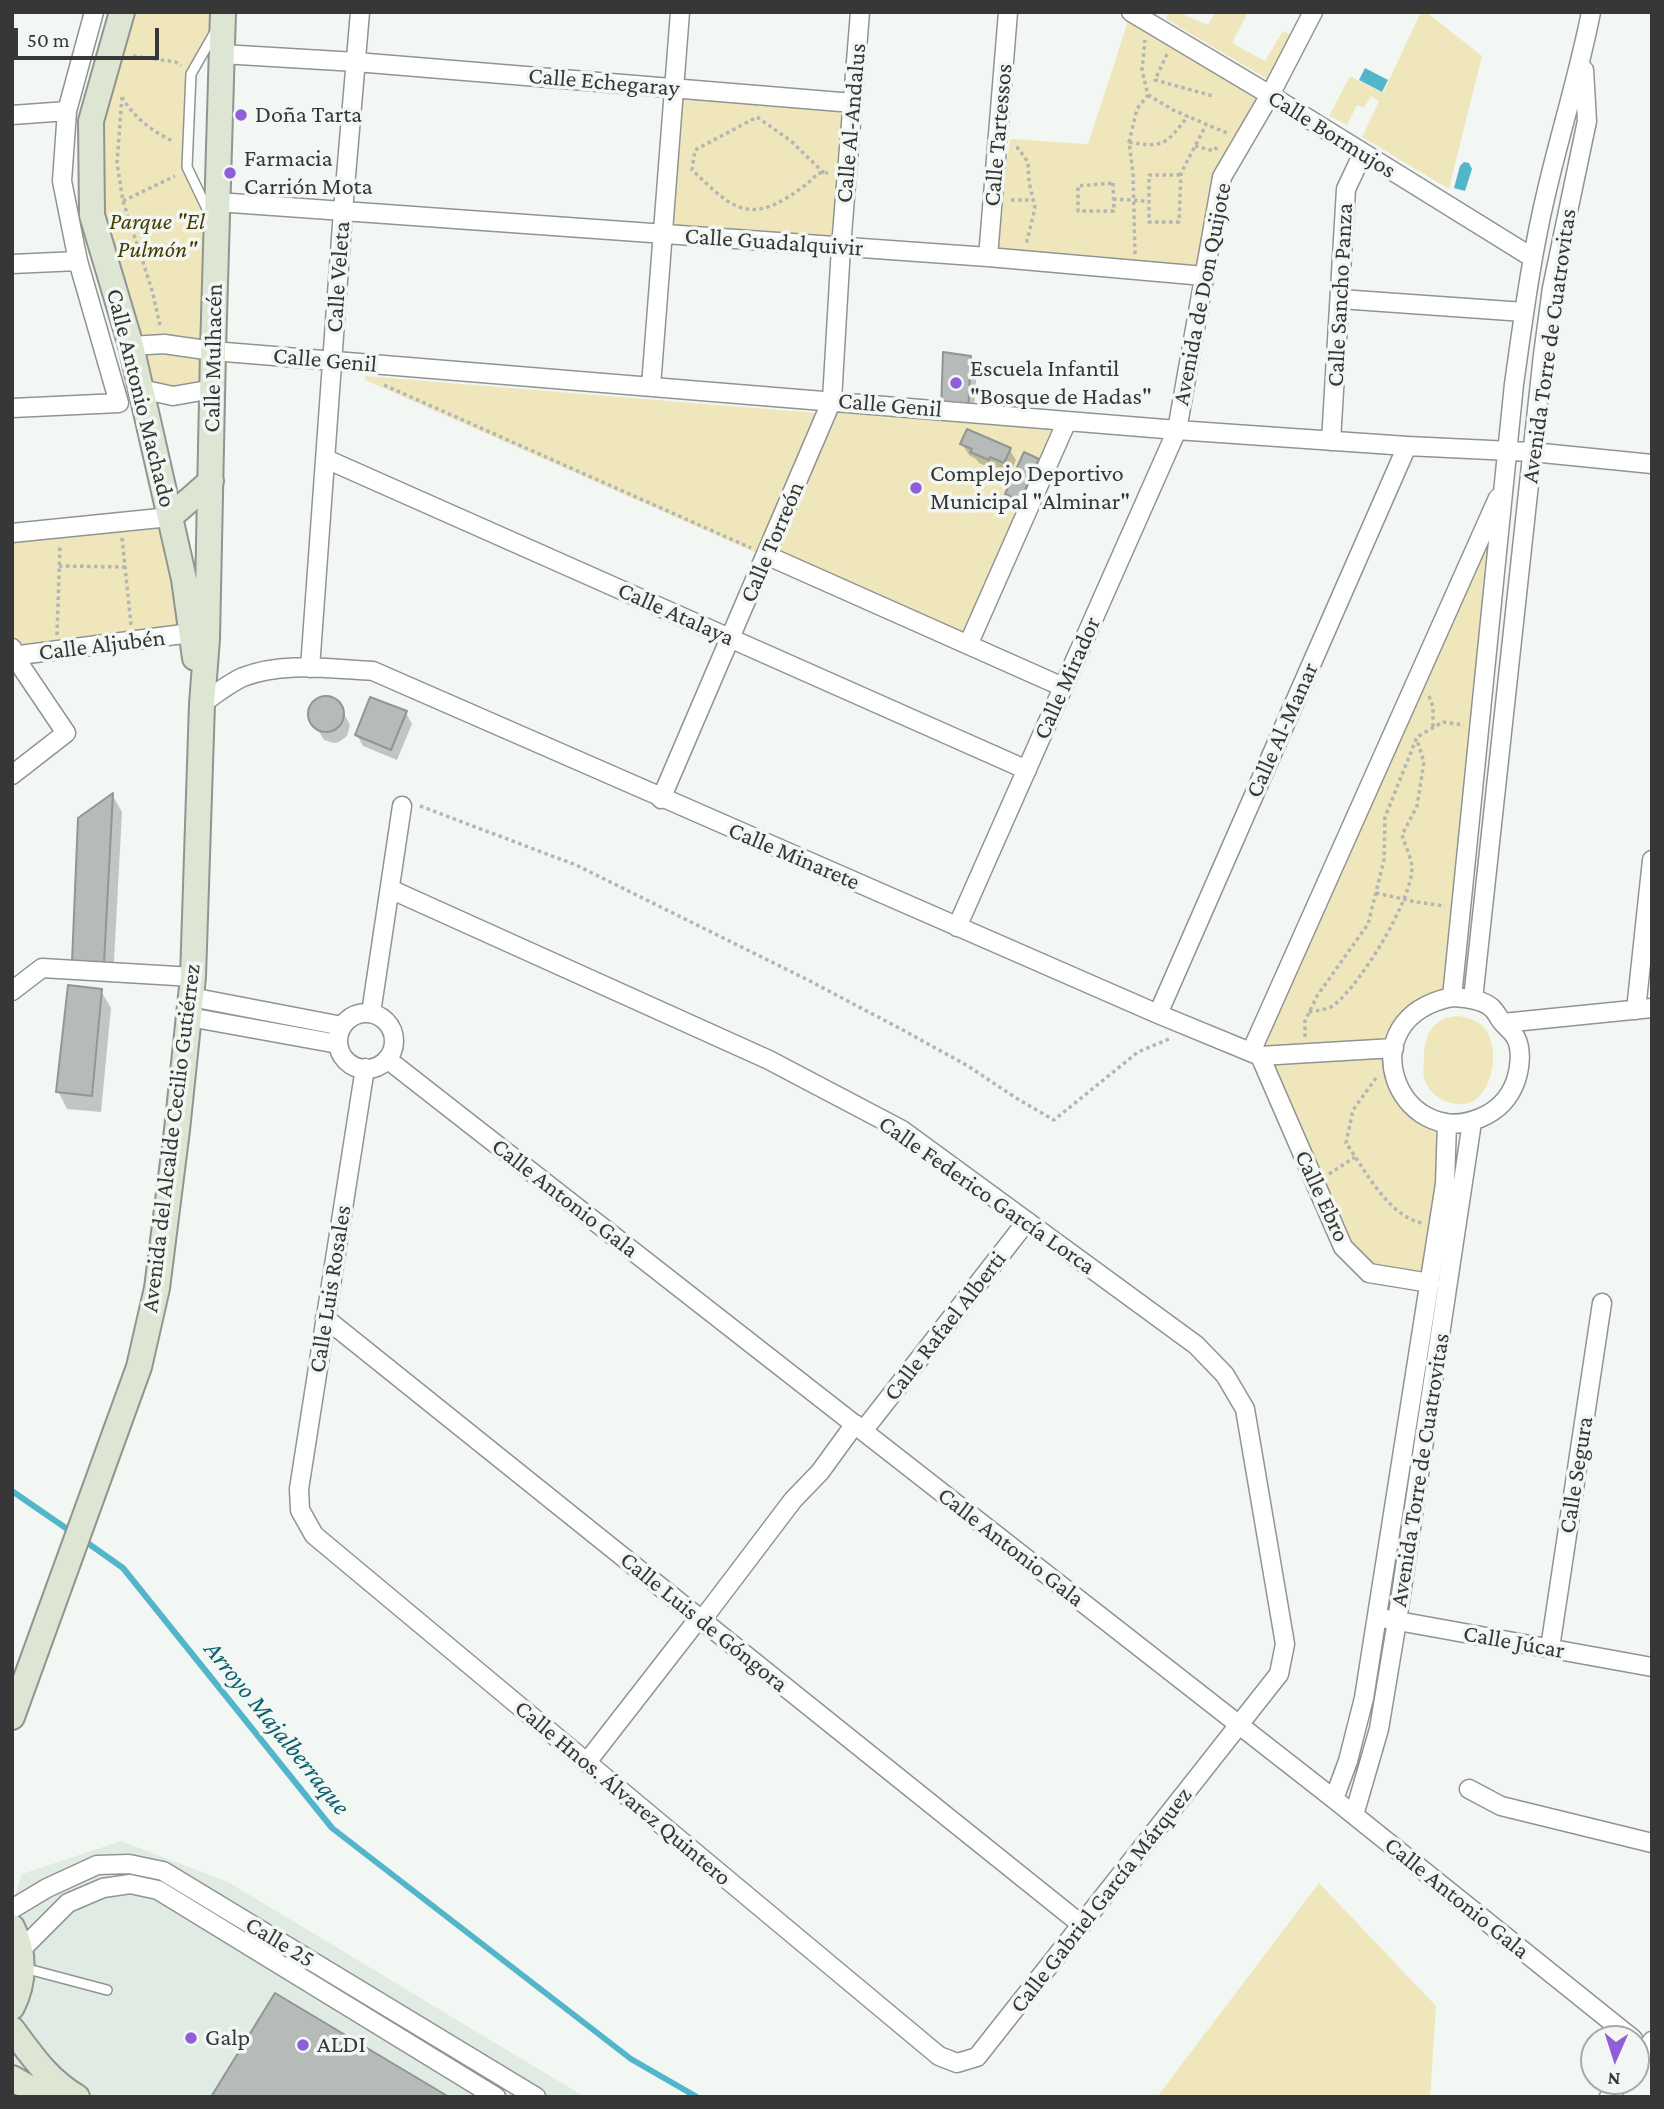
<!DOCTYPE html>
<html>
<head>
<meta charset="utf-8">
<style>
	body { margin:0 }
	#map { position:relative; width:1664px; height:2109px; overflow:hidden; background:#f3f7f4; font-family:"Crimson Pro",serif }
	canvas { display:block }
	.frame { position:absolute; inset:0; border:14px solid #363736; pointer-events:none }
	.north { position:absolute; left:1580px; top:2025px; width:70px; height:70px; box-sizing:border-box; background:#f3f7f4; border:2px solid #a7aaa8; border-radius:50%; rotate:183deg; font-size:19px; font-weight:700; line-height:28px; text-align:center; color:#363736 }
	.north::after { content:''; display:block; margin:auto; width:24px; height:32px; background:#905ed7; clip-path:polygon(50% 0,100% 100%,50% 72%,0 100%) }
	.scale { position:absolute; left:14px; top:28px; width:145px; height:32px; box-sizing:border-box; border:4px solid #363736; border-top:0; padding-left:9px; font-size:21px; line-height:24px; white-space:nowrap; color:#363736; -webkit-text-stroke:5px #f3f7f4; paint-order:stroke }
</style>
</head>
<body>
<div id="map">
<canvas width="1664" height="2109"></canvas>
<div class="frame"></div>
<div class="north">N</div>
<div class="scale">50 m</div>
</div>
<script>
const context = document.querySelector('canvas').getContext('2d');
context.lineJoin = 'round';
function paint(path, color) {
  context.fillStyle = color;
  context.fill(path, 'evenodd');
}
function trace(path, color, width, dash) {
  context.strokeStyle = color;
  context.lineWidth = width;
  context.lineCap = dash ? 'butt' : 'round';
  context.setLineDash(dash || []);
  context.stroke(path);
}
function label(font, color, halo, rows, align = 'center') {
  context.font = font + ' "Crimson Pro",serif';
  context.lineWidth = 7;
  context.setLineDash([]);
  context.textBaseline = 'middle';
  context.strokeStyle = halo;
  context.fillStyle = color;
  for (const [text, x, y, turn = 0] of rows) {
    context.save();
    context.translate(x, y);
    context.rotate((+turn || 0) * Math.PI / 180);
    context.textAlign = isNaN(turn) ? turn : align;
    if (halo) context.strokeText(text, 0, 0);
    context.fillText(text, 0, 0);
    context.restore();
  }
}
const built = new Path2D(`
	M121,1841L228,1882L585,2097H12V1904L22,1874Z`);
const green = new Path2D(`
	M122,12H223L191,74L187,167L216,227L213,389H141L92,215L91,121Z
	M1131,12L1270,95L1222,177L1204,276L993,255L1010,139L1088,144Z
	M1168,12H1179L1208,25L1215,12H1248L1232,43L1265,61L1283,31L1294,36L1267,79L1166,19Z
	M1421,12H1426L1482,56L1449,189L1362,137L1379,101L1371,96L1364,108L1357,105L1347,125L1329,116L1350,76L1383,93Z
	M675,88L853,103L841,247L662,234Z
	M365,376L816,413L759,554L365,380Z
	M832,400L1067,421L968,645L766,555Z
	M1505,482L1452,997L1408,1018L1395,1078L1447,1123L1430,1283L1369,1273L1343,1247L1251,1052Z
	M170,517L191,633L12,648V533Z
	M1460,1016C1472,1019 1481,1022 1487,1032C1500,1052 1492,1101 1464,1104C1447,1105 1431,1097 1425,1081C1422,1075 1424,1066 1424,1059C1424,1033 1433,1017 1460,1016Z
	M1319,1883L1436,2006L1430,2097H1157Z`);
const water = new Path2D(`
	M1365,68L1388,80L1382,92L1359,80Z
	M1464,162L1469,163L1472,169L1465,191L1454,188L1460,166Z`);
const shadow = new Path2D(`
	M970,358L977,369L973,423L949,420L943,409Z
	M962,444L1009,449L1016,460L1010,473L996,467L995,470L979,463L976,459L969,455Z
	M1038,460L1044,471L1027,511L1013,505L1007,494Z
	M323,698H328L338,703L350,725L347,736L339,742L334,743L324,740L311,719L310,714L314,704Z
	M406,713L412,724L397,760L363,746L357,735Z
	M113,796L122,812L113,980L83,979Z
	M101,991L111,1008L101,1112L67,1109L58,1091Z`);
const stream = new Path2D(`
	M12,1491L73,1533
	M82,1539L123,1568L332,1828L631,2059L697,2097`);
const building = new Path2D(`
	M943,352L971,356L968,412L941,410Z
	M967,429L1011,448L1004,463L990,457L989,460L970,452L972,449L960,444Z
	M1024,452L1039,459L1020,501L1005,494Z
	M308 714a18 18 0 1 1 36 0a18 18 0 1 1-36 0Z
	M370,697L407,711L391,750L355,735Z
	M113,793L104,964L72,962L78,818Z
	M68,985L102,989L92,1096L56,1092Z
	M275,1993L449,2097H211Z`);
const path = new Path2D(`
	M1167,54L1155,80L1213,96
	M133,56L176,62L181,66
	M1148,95L1173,110L1229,134
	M122,97L117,163L123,201L152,290L160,325
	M122,97C133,117 153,132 173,141
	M1129,142C1164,149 1167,143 1188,116
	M1195,146L1214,151L1217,147
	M1016,148H1018L1028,162L1029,182L1035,208L1026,245
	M824,173L791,141L757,117L695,150L692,170C723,198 742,225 785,199C798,191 808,184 818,173H828
	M1180,175H1149V222H1179L1181,173L1206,125
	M1113,183L1114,211H1078V186Z
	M1113,199L1146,201
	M1011,200H1033
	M123,201L175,176
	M1135,254L1133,173L1129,142L1137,109L1148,95L1142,70L1145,40
	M384,385L751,548
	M122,538L131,625
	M59,566L125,567
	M57,635L60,544
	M1429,696L1433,707V728
	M420,806L576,865L806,979L901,1029L968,1066L1016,1098L1054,1120L1138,1052L1169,1039
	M1376,893L1416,902L1445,906
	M1309,1012C1317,1010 1329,1010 1335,1004C1360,985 1413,899 1412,867C1411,857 1405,845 1402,835L1417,806L1424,762L1417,740
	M1305,1037V1021L1317,996L1368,924L1384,860L1385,817L1417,737L1443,722L1464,725
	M1376,1078L1353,1110L1346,1143C1365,1170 1388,1216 1422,1223
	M1329,1174L1355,1157`);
const lane = new Path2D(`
	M209,213L187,167L191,74L215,32
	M24,1968L107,1990`);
const street = new Path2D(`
	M1131,12L1270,95L1533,258
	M222,54L356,62L853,103
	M12,115L67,111
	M217,202L988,257L1204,276
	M988,257L1008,12
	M12,264L78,261
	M1340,299L1524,312
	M131,346L164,344L213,351L1177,430L1407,446L1532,452L1652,464
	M651,386L680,12
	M141,389L173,396L213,389
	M12,408L119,403L78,261L62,181L67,111L94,12
	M1331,441L1346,189L1363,153
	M326,459L1027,770
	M12,533L170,517
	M766,555L1063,687
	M968,645L1067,421
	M12,648L14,656L66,733L12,775
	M12,656L191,633
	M310,668L343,211L360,12
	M202,704C215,694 228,684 243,677C283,661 331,669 373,671L1158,1014L1260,1056L1394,1048
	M661,799L832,400L841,247L860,12
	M957,927L1177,430L1222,177L1270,95L1313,12
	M12,991L42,968L193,977
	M191,997L342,1026
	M1452,997L1514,384C1523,321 1531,257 1546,194C1560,133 1579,74 1591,12
	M1452,997C1465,998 1482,999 1492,1008C1496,1012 1499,1018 1502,1022C1506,1027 1513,1032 1516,1038C1522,1050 1520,1068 1516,1080C1510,1098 1497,1111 1480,1118C1399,1152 1345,1019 1452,997Z
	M1473,999L1543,355L1552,288L1587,121L1584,70
	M1636,1010L1652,860
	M371,1013L402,806
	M338 1041a28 28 0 1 1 56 0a28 28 0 1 1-56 0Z
	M1158,1014L1407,446
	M189,1017L338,1044
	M1503,1023L1652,1008
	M1251,1052L1498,498
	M1260,1056L1343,1247L1369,1273L1430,1283
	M387,1059L1334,1799L1633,2039
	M365,1068L299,1489L300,1510L314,1535L939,2056L957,2063L977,2057L1279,1674L1285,1644L1245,1409L1225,1375L1196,1345L902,1130L769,1060L390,889
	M325,1318L1082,1925
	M863,1431L1027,1221
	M1387,1619L1652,1667
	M702,1620L793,1500L820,1472L855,1424
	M1550,1648L1602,1303
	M587,1762L699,1618
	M1469,1789L1501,1806L1652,1843
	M1334,1799L1348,1761L1364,1698L1445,1184L1447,1123
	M1354,1815L1379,1729L1397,1621L1472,1122
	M12,1909L47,1888L97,1865L129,1864L163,1871L536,2097
	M21,1950L68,1903L103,1888L130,1884L158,1890L496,2097
	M1636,2062L1652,2041
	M1609,2097L1621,2081`);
const secondary = new Path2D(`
	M122,12L91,121L92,215L131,346L184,579L195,658
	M170,517L211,481
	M12,1717L139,1367L157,1288L177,1130L193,977L202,704L207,639L213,351L223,12
	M12,1927C25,1952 25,1982 12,2007
	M12,2029C32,2056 48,2080 77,2097
	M12,2078L45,2097`);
const markers = [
	[241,115,7,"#905ed7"],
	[230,173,7,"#905ed7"],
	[956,383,7,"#905ed7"],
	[916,488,7,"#905ed7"],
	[191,2038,7,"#905ed7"],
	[303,2045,7,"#905ed7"]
];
const streetNames = [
	["Calle Echegaray",604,82,5],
	["Calle Al-Andalus",851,123,-85],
	["Calle Bormujos",1332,134,32],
	["Calle Tartessos",998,135,-85],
	["Calle Guadalquivir",774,242,4],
	["Calle Veleta",338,277,-86],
	["Avenida de Don Quijote",1202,294,-79],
	["Calle Sancho Panza",1340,295,-87],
	["Avenida Torre de Cuatrovitas",1549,346,-82],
	["Calle Mulhacén",213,358,-89],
	["Calle Genil",325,360,5],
	["Calle Antonio Machado",141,398,76],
	["Calle Genil",890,405,5],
	["Calle Torreón",772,542,-67],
	["Calle Atalaya",676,614,24],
	["Calle Aljubén",102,645,-7],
	["Calle Mirador",1067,678,-66],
	["Calle Al-Manar",1282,730,-66],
	["Calle Minarete",794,856,23],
	["Avenida del Alcalde Cecilio Gutiérrez",171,1138,-83],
	["Calle Federico García Lorca",987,1195,35],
	["Calle Ebro",1322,1196,65],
	["Calle Antonio Gala",565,1198,38],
	["Calle Luis Rosales",330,1289,-81],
	["Calle Rafael Alberti",945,1326,-52],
	["Avenida Torre de Cuatrovitas",1420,1470,-81],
	["Calle Segura",1576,1475,-81],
	["Calle Antonio Gala",1011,1547,38],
	["Calle Luis de Góngora",704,1622,39],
	["Calle Júcar",1514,1642,10],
	["Calle Hnos. Álvarez Quintero",623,1793,40],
	["Calle Antonio Gala",1457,1898,39],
	["Calle Gabriel García Márquez",1101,1900,-52],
	["Calle 25",280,1942,31]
];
const poiNames = [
	["Doña Tarta",255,115],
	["Farmacia",244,159],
	["Carrión Mota",244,187],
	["Escuela Infantil",970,369],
	["\"Bosque de Hadas\"",970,397],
	["Complejo Deportivo",930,474],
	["Municipal \"Alminar\"",930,502],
	["Galp",205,2038],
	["ALDI",317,2045]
];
const parkNames = [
	["Parque \"El",157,222],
	["Pulmón\"",157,250]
];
const waterNames = [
	["Arroyo Majalberraque",277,1728,51]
];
paint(built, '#e0ebe4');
paint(green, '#efe7bb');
paint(water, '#53b5ca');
paint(shadow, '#0003');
trace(stream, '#53b5ca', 6);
paint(building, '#b6bbba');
trace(building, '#919594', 2);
trace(lane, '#909492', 12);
trace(street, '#909492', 21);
trace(secondary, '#909492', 28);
trace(path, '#b3b6b3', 3.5, [3.5, 3.5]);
trace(lane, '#fff', 9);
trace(street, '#fff', 18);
trace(secondary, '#dde6d2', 24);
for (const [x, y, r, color] of markers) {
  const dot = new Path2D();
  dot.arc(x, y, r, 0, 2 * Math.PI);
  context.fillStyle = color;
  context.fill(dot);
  trace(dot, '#f3f7f4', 2.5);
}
label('24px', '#363736', '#f3f7f4', streetNames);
label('24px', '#363736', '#f3f7f4', poiNames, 'left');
label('italic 24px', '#463d00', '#f3f7f4', parkNames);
label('italic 26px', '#0b5f6e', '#f3f7f4', waterNames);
</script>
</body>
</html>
